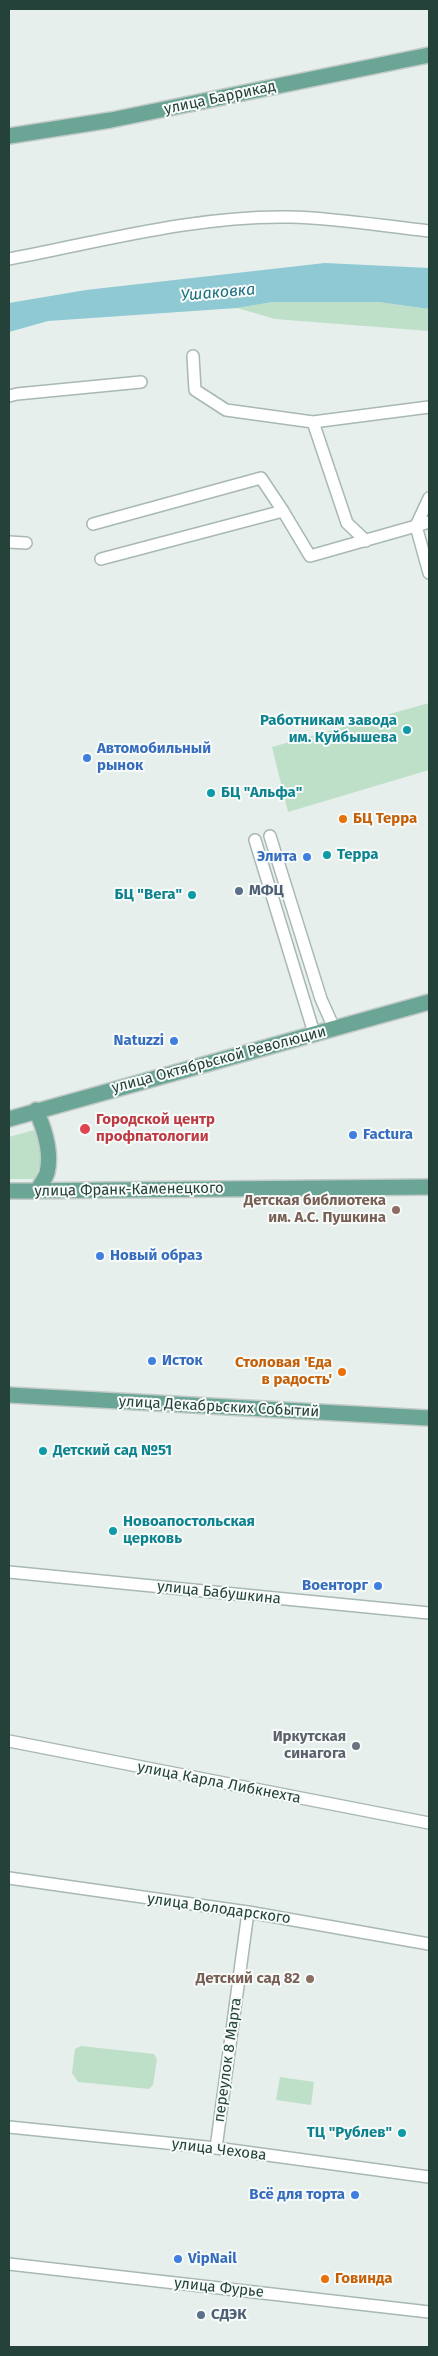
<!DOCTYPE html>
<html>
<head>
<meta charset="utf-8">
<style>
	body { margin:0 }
	#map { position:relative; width:438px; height:2356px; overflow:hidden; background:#e6efeb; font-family:"Fira Sans",sans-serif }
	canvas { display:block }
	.frame { position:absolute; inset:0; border:10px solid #24423a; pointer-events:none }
</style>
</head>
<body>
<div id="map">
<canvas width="438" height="2356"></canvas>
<div class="frame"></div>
</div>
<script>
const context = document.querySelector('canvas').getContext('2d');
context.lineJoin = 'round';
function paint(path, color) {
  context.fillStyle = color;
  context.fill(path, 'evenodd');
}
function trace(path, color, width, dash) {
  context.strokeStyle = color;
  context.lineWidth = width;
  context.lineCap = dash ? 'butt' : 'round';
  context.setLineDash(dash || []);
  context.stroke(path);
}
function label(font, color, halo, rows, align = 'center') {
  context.font = font + ' "Fira Sans",sans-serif';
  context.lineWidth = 4;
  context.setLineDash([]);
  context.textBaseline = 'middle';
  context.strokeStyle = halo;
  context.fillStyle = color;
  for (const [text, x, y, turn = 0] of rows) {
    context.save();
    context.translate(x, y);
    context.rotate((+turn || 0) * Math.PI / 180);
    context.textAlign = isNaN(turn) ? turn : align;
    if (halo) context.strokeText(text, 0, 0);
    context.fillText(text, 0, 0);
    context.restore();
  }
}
const green = new Path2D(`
	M273,302H378L429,309V331L275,319L237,308Z
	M429,703V770L288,812L272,747Z
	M34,1130C43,1147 44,1162 34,1179H9V1137Z
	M81,2046L154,2054L157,2059L153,2085L149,2089L78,2082L72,2073L75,2049Z
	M280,2077L314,2082L311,2105L276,2100Z`);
const water = new Path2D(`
	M325,263L429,268V309L378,302H273L237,308L48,321L9,332V303L86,290Z`);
const minor = new Path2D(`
	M9,259C99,242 197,215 290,217C336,218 383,226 429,231
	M193,356L195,390L226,410L313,422
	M9,396L17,394L141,382
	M429,522L416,526L429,573
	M93,524L261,478L283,511
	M366,541L347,523L313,422L429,407
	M9,542L26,543
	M101,559L283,511L310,556L416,526L429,498
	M270,836L321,999L334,1028
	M255,840L314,1033
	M9,1572L429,1613
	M9,1741L429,1823
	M9,1878L248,1912L429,1944
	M9,2127L216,2148L429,2177
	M216,2148L248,1912
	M9,2264L429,2312`);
const major = new Path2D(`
	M9,136L111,120L429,55
	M36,1110C44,1128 52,1153 47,1173C45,1179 40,1185 37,1191
	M9,1119L429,1002
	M9,1191L429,1187
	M9,1395L429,1418`);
const markers = [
	[407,730,5,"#0f9aa8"],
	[87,758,5,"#3f7fe0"],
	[211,793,5,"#0f9aa8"],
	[343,819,5,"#e8710a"],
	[327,855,5,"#0f9aa8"],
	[307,857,5,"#3f7fe0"],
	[239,891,5,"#5c6f8a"],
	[192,895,5,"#0f9aa8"],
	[174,1041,5,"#3f7fe0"],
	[85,1129,6,"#e0444e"],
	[353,1135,5,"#3f7fe0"],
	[396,1210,5,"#8d6e63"],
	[100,1256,5,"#3f7fe0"],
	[152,1361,5,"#3f7fe0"],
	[342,1372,5,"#e8710a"],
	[43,1451,5,"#0f9aa8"],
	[113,1531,5,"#0f9aa8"],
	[378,1586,5,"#3f7fe0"],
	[356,1746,5,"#6b7280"],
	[310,1979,5,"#8d6e63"],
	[402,2133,5,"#0f9aa8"],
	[355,2195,5,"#3f7fe0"],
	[178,2259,5,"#3f7fe0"],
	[325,2279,5,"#e8710a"],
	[201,2315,5,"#5c6f8a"]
];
const streetNames = [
	["улица Баррикад",220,98,-12],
	["улица Октябрьской Революции",219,1060,-15],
	["улица Франк-Каменецкого",129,1190,-1],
	["улица Декабрьских Событий",219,1407,3],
	["улица Бабушкина",219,1593,6],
	["улица Карла Либкнехта",219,1783,11],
	["улица Володарского",219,1909,8],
	["переулок 8 Марта",228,2060,-82],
	["улица Чехова",219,2150,7],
	["улица Фурье",219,2288,6]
];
const cultureNames = [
	["Работникам завода",397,721,"right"],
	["им. Куйбышева",397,738,"right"],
	["БЦ \"Альфа\"",221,793],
	["Терра",337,855],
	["БЦ \"Вега\"",182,895,"right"],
	["Детский сад №51",53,1451],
	["Новоапостольская",123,1522],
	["церковь",123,1539],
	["ТЦ \"Рублев\"",392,2133,"right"]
];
const shopNames = [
	["Автомобильный",97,749],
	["рынок",97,766],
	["Элита",297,857,"right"],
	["Natuzzi",164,1041,"right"],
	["Factura",363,1135],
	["Новый образ",110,1256],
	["Исток",162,1361],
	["Военторг",368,1586,"right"],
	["Всё для торта",345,2195,"right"],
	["VipNail",188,2259]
];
const foodNames = [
	["БЦ Терра",353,819],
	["Столовая 'Еда",332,1363,"right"],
	["в радость'",332,1380,"right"],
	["Говинда",335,2279]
];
const serviceNames = [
	["МФЦ",249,891],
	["СДЭК",211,2315]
];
const healthNames = [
	["Городской центр",96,1120],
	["профпатологии",96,1137]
];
const educationNames = [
	["Детская библиотека",386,1201],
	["им. А.С. Пушкина",386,1218],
	["Детский сад 82",300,1979]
];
const worshipNames = [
	["Иркутская",346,1737],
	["синагога",346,1754]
];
const waterNames = [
	["Ушаковка",218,293,-5]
];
paint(green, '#bfe0c8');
paint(water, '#8ec9d4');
trace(minor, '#a8b8b2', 14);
trace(major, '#c2cac8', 18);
trace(minor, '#fff', 11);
trace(major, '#6aa596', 15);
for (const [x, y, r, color] of markers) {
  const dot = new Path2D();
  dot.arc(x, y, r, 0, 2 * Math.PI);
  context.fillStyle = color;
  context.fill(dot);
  trace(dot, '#f7fbf9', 2);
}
label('15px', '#24423a', '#f7fbf9', streetNames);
label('bold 15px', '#0d838f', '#f7fbf9', cultureNames, 'left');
label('bold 15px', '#366cbe', '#f7fbf9', shopNames, 'left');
label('bold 15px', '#c56008', '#f7fbf9', foodNames, 'left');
label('bold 15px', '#4e5e75', '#f7fbf9', serviceNames, 'left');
label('bold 15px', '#be3a42', '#f7fbf9', healthNames, 'left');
label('bold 15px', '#785e54', '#f7fbf9', educationNames, 'right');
label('bold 15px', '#5b616d', '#f7fbf9', worshipNames, 'right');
label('italic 16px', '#1c6f80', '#f7fbf9', waterNames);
</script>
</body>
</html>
